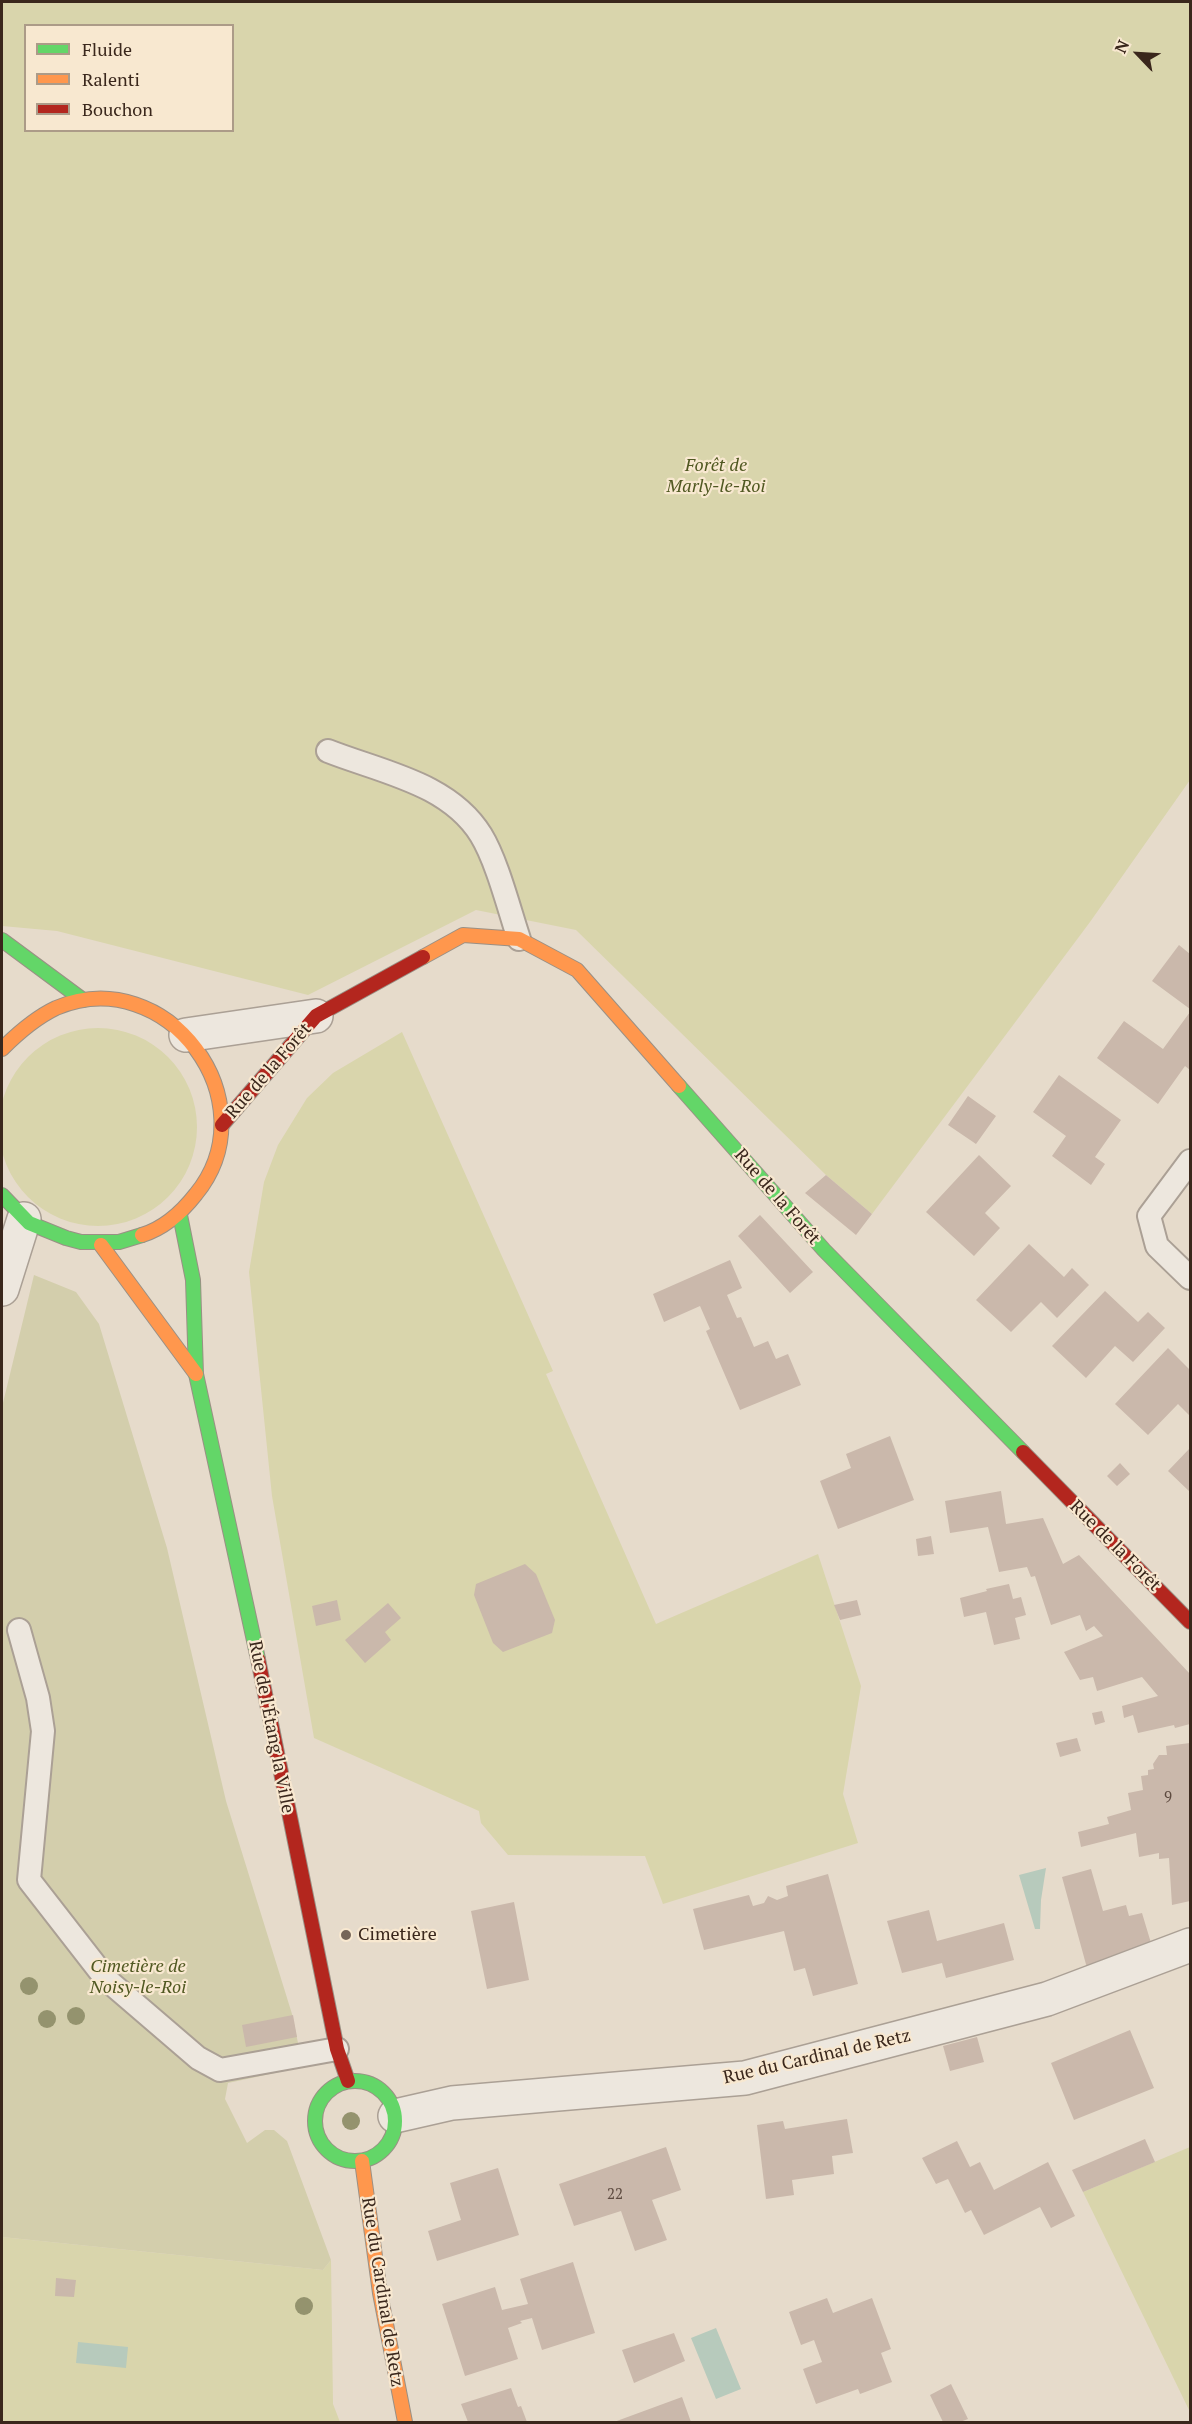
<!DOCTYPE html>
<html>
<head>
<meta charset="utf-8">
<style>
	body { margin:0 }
	#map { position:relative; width:1192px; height:2424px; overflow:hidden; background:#e6dbcb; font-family:"PT Serif",serif }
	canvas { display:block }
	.frame { position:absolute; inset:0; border:3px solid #3a271c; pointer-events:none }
	.legend { position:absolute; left:24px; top:24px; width:210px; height:108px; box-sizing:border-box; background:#f8e8d0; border:2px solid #ac9b88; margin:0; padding:8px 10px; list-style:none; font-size:18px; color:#3a271c }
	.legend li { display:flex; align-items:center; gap:12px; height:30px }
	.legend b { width:30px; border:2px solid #ac9b88 }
	.north { position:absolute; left:1108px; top:24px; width:60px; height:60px; -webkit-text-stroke:4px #f8e8d0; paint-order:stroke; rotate:295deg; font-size:16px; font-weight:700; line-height:24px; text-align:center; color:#3a271c }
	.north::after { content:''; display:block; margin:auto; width:21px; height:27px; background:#3a271c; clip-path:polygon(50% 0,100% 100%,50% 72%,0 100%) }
</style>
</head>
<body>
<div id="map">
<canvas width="1192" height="2424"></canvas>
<div class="frame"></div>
<ul class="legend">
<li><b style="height:8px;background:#63d668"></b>Fluide</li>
<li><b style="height:8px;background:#ff974d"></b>Ralenti</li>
<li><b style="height:8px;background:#b3261e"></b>Bouchon</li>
</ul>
<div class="north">N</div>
</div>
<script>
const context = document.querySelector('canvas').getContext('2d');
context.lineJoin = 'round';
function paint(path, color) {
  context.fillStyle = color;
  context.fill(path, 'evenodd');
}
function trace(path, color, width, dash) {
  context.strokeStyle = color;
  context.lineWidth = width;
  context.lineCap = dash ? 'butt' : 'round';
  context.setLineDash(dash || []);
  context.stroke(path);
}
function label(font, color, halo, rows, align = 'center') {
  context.font = font + ' "PT Serif",serif';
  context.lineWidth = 4.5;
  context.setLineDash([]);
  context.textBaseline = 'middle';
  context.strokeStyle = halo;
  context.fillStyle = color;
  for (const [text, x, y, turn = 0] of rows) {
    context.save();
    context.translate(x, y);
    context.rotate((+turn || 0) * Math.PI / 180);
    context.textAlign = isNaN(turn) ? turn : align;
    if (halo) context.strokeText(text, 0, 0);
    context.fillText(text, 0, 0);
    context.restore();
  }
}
const green = new Path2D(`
	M2,2H1190V780L1090,922L872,1214L826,1175L576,930L476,910L308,995L57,931L2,926ZM26,26H232V130H26Z
	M-1 1127a99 99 0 1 1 198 0a99 99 0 1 1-198 0Z
	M402,1032L553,1371L546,1374L656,1624L818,1554L861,1686L843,1794L858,1843L663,1904L645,1856L508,1855L481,1823L479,1811L314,1738L272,1496L249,1272L264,1182L278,1145L307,1098L333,1073Z
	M1190,2147V2412L1083,2192Z
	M2,2237L323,2270L331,2260L333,2404L340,2422H2Z`);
const cemetery = new Path2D(`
	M34,1275L76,1292L99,1324L167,1548L226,1801L292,2014L303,2067L228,2083L225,2099L247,2143L265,2130H274L287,2141L331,2260L323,2270L2,2237V1407Z`);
const water = new Path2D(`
	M1046,1868L1041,1900L1040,1929H1035L1019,1875Z
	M716,2328L741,2389L716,2399L691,2338Z
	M78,2342L128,2347L126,2368L76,2363Z`);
const building = new Path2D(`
	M1179,945L1190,954V1009L1152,981Z
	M1190,1012V1070L1185,1066L1158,1104L1097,1058L1124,1021L1163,1049Z
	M1059,1075L1121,1120L1095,1157L1105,1164L1091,1185L1052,1156L1066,1136L1033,1112Z
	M968,1096L996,1116L976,1144L948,1125Z
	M979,1155L1011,1186L985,1213L1000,1228L974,1256L926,1212Z
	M826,1175L872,1214L856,1235L805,1193Z
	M760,1215L813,1272L790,1293L738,1236Z
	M1029,1244L1064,1277L1072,1268L1089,1285L1057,1318L1041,1302L1011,1332L976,1300Z
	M730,1260L742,1288L727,1295L737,1318L741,1317L754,1347L768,1341L776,1359L788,1354L801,1385L740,1410L706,1331L710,1329L700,1306L664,1322L653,1294Z
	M1105,1291L1138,1322L1148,1312L1165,1328L1133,1362L1115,1346L1086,1378L1052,1346Z
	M1168,1348L1190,1370V1416L1178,1404L1148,1435L1115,1404Z
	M890,1436L914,1500L838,1529L820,1481L851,1468L846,1454Z
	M1190,1448V1492L1168,1471Z
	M1120,1463L1130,1474L1117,1486L1107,1476Z
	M1001,1491L1006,1524L1043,1518L1063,1564L1079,1555L1190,1674V1724L1175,1728L1174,1725L1138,1733L1133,1715L1124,1718L1122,1706L1158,1696L1142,1677L1097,1691L1093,1677L1080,1680L1064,1652L1103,1636L1094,1626L1086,1631L1080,1615L1051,1625L1035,1576L1031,1577L1027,1567L999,1572L988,1527L950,1533L945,1501Z
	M931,1536L934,1554L918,1556L916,1539Z
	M525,1564L536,1574L555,1620L552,1633L503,1652L493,1643L474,1595L476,1584Z
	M1009,1584L1013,1599L1021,1597L1026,1615L1015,1618L1020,1639L994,1645L986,1612L964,1617L960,1598L987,1591L986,1589Z
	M337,1600L341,1620L316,1626L312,1606Z
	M857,1600L861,1615L840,1620L834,1605Z
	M388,1603L401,1618L385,1632L391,1640L365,1663L345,1640Z
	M1102,1711L1105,1722L1095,1725L1092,1713Z
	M1077,1738L1081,1751L1060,1757L1056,1743Z
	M1190,1743V1901L1172,1905L1169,1858L1159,1859V1853L1139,1857L1136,1833L1081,1847L1078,1832L1109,1824L1107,1817L1131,1810L1128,1793L1143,1790L1141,1776L1148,1775V1770L1154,1769L1153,1764L1159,1755H1167L1166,1746Z
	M1091,1869L1103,1911L1126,1905L1129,1916L1142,1913L1151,1943L1087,1968L1062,1877Z
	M828,1874L858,1984L813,1996L805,1968L794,1971L784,1931L704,1950L693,1909L749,1895L753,1906L764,1903L768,1896L777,1900L788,1896L786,1886Z
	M514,1902L529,1980L487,1989L471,1911Z
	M929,1910L937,1941L1004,1923L1014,1960L946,1978L942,1963L902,1973L887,1921Z
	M293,2015L297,2037L246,2047L242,2025Z
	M1130,2030L1154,2088L1074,2120L1051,2063Z
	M977,2037L984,2062L950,2071L943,2046Z
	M847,2119L853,2153L832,2156L834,2174L792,2180L794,2195L766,2199L757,2125L783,2121L785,2129Z
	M1145,2139L1155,2162L1083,2192L1072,2170Z
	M957,2141L970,2167L980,2162L994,2190L1048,2162L1075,2216L1051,2228L1040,2207L984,2235L971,2210L965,2213L948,2179L936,2184L922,2158Z
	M666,2147L681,2190L652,2200L667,2240L635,2251L621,2211L574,2226L559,2184Z
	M498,2168L519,2235L437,2261L428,2231L461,2220L450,2183Z
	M573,2262L595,2333L542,2350L532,2318L520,2321L522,2323L508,2328L518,2359L465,2376L442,2304L495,2287L502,2310L528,2304L520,2279Z
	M56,2278L76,2280L74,2297L55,2296Z
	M827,2298L833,2313L872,2298L891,2349L881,2353L892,2382L860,2394L858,2389L816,2404L803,2369L822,2362L814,2340L801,2345L789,2312Z
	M674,2333L685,2361L634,2383L622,2350Z
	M951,2384L968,2419L960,2422H943L930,2395Z
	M511,2388L518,2407L521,2406L527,2422H468L461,2404Z
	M682,2397L691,2422H614Z`);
const lane = new Path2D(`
	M328,751C381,772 449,783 481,835C497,861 509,909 519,939
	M1190,1161L1149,1216L1157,1246L1190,1278
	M19,1630L38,1698L43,1731L29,1880L106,1979L198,2058L220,2070L337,2049`);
const street = new Path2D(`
	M186,1035L316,1016
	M2,1289L24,1219
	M395,2116L452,2103L745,2078L1047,1999L1190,1945`);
const fast = new Path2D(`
	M2,940L83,1000
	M679,1086L824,1250L1023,1452
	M2,1195L29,1223L66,1238L81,1242H119L142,1235
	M180,1215L193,1280L196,1374L258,1659
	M315 2121a40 40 0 1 1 80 0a40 40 0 1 1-80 0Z`);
const slow = new Path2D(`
	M423,957L463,935L519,939L577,970L679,1086
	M2,1049C18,1033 35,1018 56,1008C167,961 271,1102 196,1194C182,1212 165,1228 142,1235
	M101,1245L196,1374
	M362,2161L380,2293L405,2422`);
const jam = new Path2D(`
	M222,1125L316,1016L423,957
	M1023,1452L1190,1622
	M258,1659L337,2049L348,2081`);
const trees = [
	[29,1986],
	[76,2016],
	[47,2019],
	[351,2121],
	[304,2306]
];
const markers = [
	[346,1935,6,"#766659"]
];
const numberNames = [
	["9",1168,1798],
	["22",615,2195]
];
const parkNames = [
	["Forêt de",716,466],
	["Marly-le-Roi",716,487],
	["Cimetière de",138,1967],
	["Noisy-le-Roi",138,1988]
];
const streetNames = [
	["Rue de la Forêt",269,1071,-49],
	["Rue de la Forêt",777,1197,49],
	["Rue de la Forêt",1115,1546,45],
	["Rue de l'Étang la Ville",271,1727,79],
	["Rue du Cardinal de Retz",817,2057,-13],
	["Rue du Cardinal de Retz",382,2292,81]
];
const poiNames = [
	["Cimetière",358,1935]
];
paint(green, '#d9d5ac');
paint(cemetery, '#d3ceac');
paint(water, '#b7cabc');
paint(building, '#cab8ab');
trace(lane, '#aba095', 26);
trace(street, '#aba095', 36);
trace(fast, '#9a9085', 16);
trace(slow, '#9a9085', 16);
trace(jam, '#9a9085', 16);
trace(lane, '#ede7de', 22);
trace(street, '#ede7de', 33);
trace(fast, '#63d668', 14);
trace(slow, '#ff974d', 14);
trace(jam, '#b3261e', 14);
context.fillStyle = '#94936e';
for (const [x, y] of trees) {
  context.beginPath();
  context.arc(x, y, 9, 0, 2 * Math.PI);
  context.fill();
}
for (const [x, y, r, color] of markers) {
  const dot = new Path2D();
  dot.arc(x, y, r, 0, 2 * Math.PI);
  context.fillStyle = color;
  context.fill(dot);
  trace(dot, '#f8e8d0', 2);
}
label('15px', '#5e4b40', null, numberNames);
label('italic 18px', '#505821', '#f8e8d0', parkNames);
label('18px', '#3a271c', '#f8e8d0', streetNames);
label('18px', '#3a271c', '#f8e8d0', poiNames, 'left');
</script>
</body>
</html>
